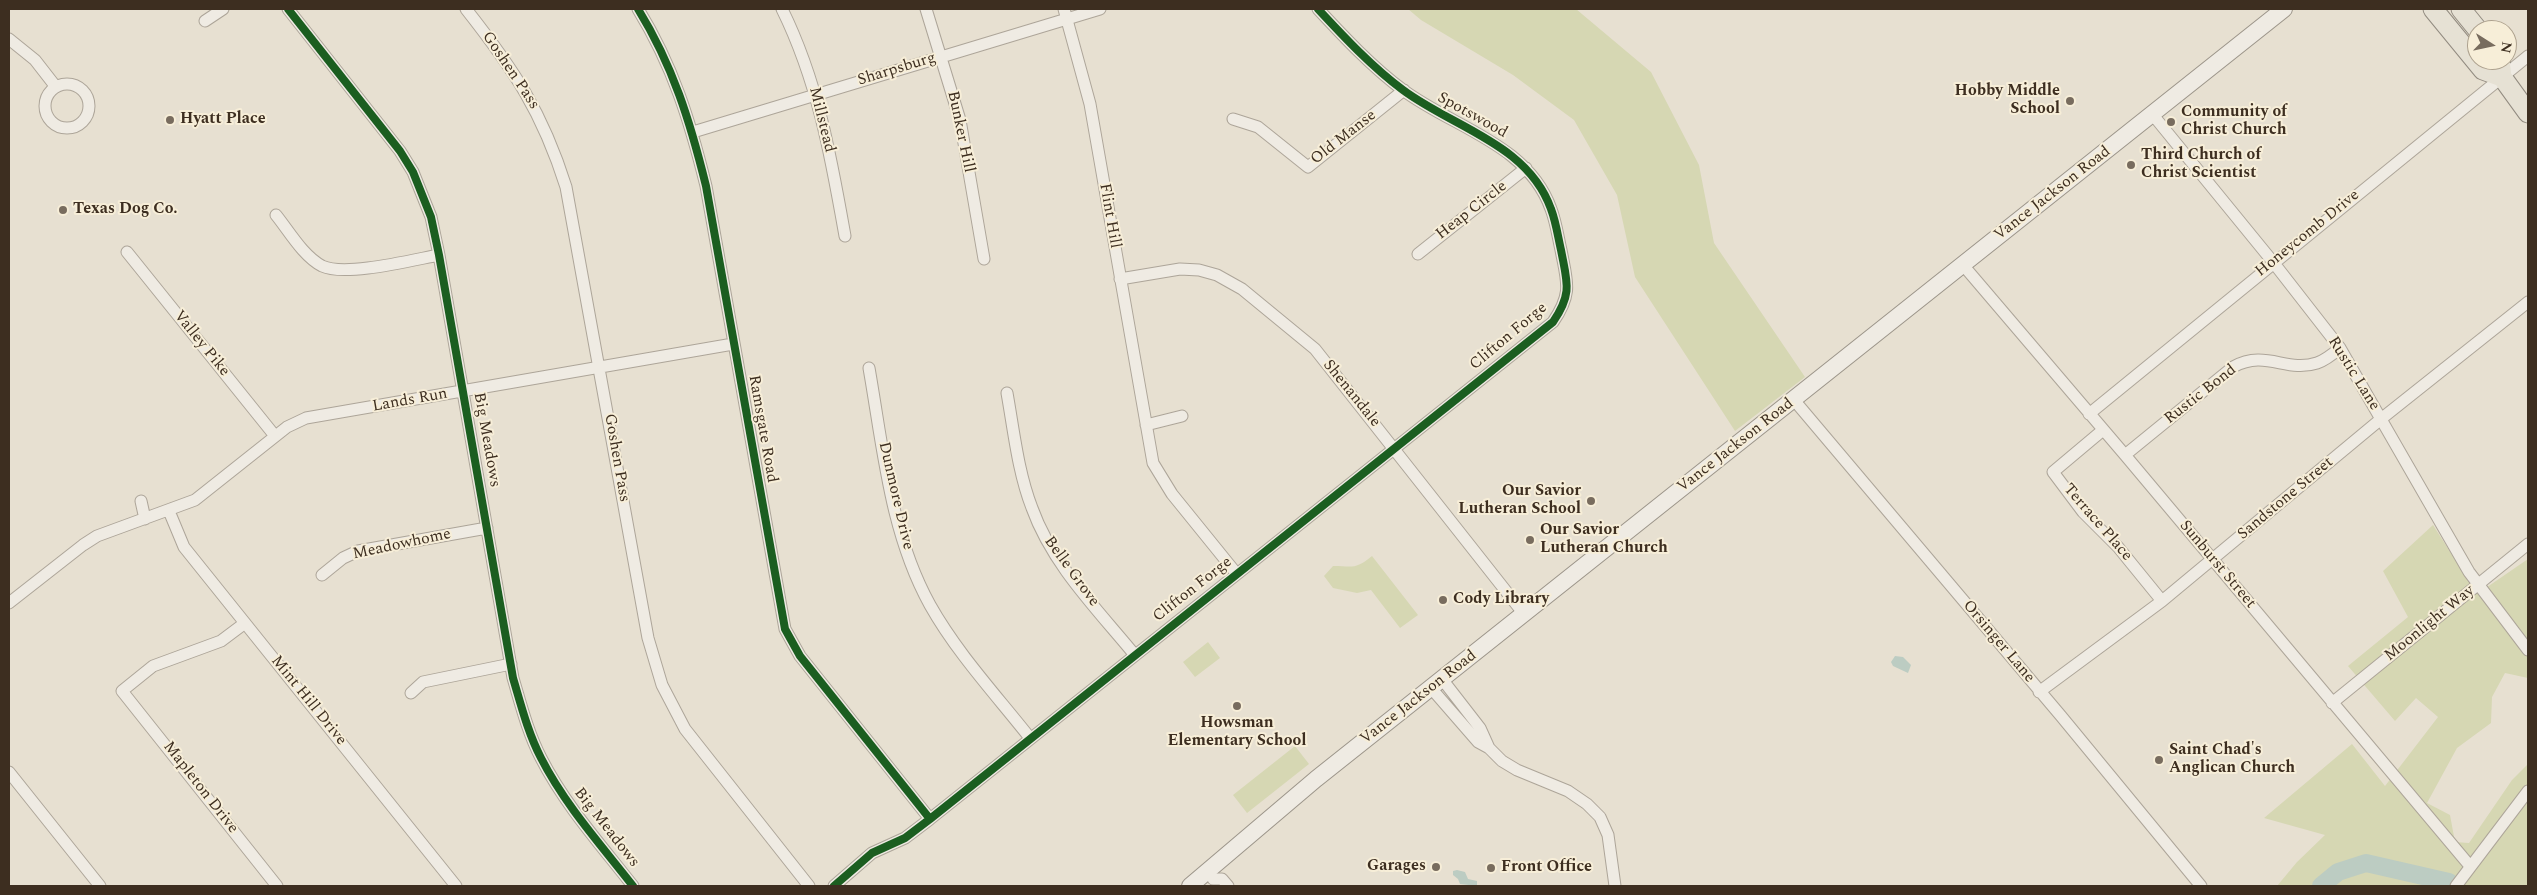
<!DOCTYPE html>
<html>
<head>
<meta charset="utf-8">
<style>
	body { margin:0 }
	#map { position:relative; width:2537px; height:895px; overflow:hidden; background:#e7e0d1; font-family:Spectral,serif }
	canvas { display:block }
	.frame { position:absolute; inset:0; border:10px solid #3d2e20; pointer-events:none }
	.north { position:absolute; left:2467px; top:20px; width:50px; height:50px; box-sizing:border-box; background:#f7eed8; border:1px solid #ada18e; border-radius:50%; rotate:100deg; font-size:14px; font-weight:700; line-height:20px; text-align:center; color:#3d2e20 }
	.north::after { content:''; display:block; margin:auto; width:18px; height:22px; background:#786c5e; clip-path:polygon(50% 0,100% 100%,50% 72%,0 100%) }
</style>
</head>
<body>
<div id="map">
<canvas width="2537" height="895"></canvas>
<div class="frame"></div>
<div class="north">N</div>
</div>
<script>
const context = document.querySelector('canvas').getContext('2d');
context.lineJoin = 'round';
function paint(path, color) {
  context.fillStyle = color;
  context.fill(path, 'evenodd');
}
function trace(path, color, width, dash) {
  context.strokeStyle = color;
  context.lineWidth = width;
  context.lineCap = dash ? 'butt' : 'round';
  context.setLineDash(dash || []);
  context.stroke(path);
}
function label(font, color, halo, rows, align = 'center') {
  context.font = font + ' Spectral,serif';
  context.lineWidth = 4;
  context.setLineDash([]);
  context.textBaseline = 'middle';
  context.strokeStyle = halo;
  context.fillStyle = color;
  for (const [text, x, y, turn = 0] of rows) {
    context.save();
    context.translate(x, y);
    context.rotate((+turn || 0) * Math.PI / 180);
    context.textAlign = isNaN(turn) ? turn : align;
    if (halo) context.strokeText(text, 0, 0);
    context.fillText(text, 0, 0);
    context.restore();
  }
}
const green = new Path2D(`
	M1408,9H1576L1651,72L1699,165L1714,243L1805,377L1735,431L1635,277L1617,195L1574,120L1513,75L1421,20Z
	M2433,525L2477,594L2528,559V678L2505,673L2492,697L2491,723L2457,748L2427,803L2450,815L2455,842L2469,843L2512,780L2528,764V886H2277L2297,862L2325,835L2264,818L2352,744L2385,786L2438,717L2416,698L2395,721L2348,666L2408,617L2383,571Z
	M1372,556L1418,615L1400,628L1371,590L1357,593L1333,588L1324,576L1333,566C1353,566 1355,570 1372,556Z
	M1208,642L1220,658L1195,677L1183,662Z
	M1295,746L1309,764L1247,813L1233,795Z`);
const water = new Path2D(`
	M1895,656L1903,657L1911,665L1908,673L1893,666L1891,662Z
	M1457,870L1465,872L1468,879L1477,881V886L1460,884L1458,879L1453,875V871Z`);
const river = new Path2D(`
	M2321,886L2338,872L2366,863L2449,882`);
const street = new Path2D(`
	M288,9L400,151L413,172L431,217L439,255L513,678C521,705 528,733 541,758C565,805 601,845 633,886
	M466,9C514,70 542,111 566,187L648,638L662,685L685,729L809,886
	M638,9C673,66 690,121 706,186L785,629L800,656L930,819
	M782,9C818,82 831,157 845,236
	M926,9L960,120L984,259
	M1064,9L1090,104L1153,463L1172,494L1236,573
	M205,21L223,9
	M9,39L35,60L56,87
	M45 106a22 22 0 1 1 44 0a22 22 0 1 1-44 0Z
	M2153,115L2273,262L2340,348L2469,572L2528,650
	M1233,119L1258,127L1308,167L1404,90
	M693,132L1100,9
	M276,215C289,231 303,256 322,266C345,277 412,260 439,255
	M127,252L275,436
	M1418,254L1526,168
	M1963,265L2125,455L2470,866
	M1120,279L1180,269L1199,270L1217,275L1242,289L1315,349L1524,614
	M869,368C883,447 890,533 930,605C957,653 996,695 1030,738
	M1007,393C1014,432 1018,472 1032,508C1052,564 1097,609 1134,654
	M1794,400L2061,716L2201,886
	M2089,414L2528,56
	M1146,425L1182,416
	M2103,430L2053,472L2083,512L2118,547L2162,601
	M2125,455L2233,367C2266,349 2286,373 2317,363C2326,360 2333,354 2340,348
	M141,501L145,519
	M169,511L184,547L456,886
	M322,575L343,558L358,551L487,528
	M9,603L83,545L97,536L195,500L287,427L306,418L733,344
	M245,623L221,641L153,666L122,691L277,886
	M1442,679L1480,728L1489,748
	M1431,688L1478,742L1489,748L1502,761L1517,770L1568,791L1587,804L1600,817L1608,835L1615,886
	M2039,692L2162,601L2381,419L2528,302
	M411,693L423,682L511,664
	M2332,703L2528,544
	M9,772L100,886
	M1213,879H1222L1228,886
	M834,886L872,853L905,838L930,819L1553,322C1573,293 1567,282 1561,250C1558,237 1556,222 1551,209C1528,144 1454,128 1403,90C1372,67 1344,37 1318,9
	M2456,886L2528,791`);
const secondary = new Path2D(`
	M1190,886L1316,779L2284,9`);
const primary = new Path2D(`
	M2433,9L2483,70L2502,77
	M2461,9L2478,30
	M2500,60L2502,77L2528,113`);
const cycleway = new Path2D(`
	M288,9L400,151L413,172L431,217L439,255L513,678C521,705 528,733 541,758C565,805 601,845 633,886
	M638,9C673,66 690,121 706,186L785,629L800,656L930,819
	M834,886L872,853L905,838L930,819L1553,322C1573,293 1567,282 1561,250C1558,237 1556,222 1551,209C1528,144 1454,128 1403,90C1372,67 1344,37 1318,9`);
const markers = [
	[2070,101,5,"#786c5e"],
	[170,120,5,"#786c5e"],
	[2171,122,5,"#786c5e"],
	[2131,165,5,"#786c5e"],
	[63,210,5,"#786c5e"],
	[1591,501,5,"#786c5e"],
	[1530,540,5,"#786c5e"],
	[1443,600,5,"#786c5e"],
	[1237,706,5,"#786c5e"],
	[2159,760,5,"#786c5e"],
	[1436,867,5,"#786c5e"],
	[1491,868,5,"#786c5e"]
];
const streetNames = [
	["Sharpsburg",897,70,-17],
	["Goshen Pass",510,71,56],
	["Spotswood",1472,116,29],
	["Millstead",821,120,76],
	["Bunker Hill",960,132,78],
	["Old Manse",1344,138,-38],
	["Vance Jackson Road",2053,194,-38],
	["Heap Circle",1472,211,-38],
	["Flint Hill",1109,216,80],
	["Honeycomb Drive",2308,234,-39],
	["Clifton Forge",1509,337,-40],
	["Valley Pike",201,344,51],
	["Rustic Lane",2353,374,58],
	["Shenandale",1351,394,51],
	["Rustic Bond",2201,395,-38],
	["Lands Run",410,401,-10],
	["Ramsgate Road",762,429,80],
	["Big Meadows",486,440,80],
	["Vance Jackson Road",1736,446,-38],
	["Goshen Pass",616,458,80],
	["Dunmore Drive",895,496,77],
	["Sandstone Street",2286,499,-40],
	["Terrace Place",2097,523,49],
	["Meadowhome",402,545,-12],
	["Sunburst Street",2217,565,50],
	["Belle Grove",1071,572,54],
	["Clifton Forge",1193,590,-38],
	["Moonlight Way",2430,624,-39],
	["Orsinger Lane",1998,642,50],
	["Vance Jackson Road",1419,698,-38],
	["Mint Hill Drive",308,701,51],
	["Mapleton Drive",200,788,52],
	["Big Meadows",606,828,52]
];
const poiNames = [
	["Hobby Middle",2060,92,"right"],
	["School",2060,110,"right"],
	["Community of",2181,113],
	["Christ Church",2181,131],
	["Hyatt Place",180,120],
	["Third Church of",2141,156],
	["Christ Scientist",2141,174],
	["Texas Dog Co.",73,210],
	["Our Savior",1581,492,"right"],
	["Lutheran School",1581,510,"right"],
	["Our Savior",1540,531],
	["Lutheran Church",1540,549],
	["Cody Library",1453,600],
	["Howsman",1237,724,"center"],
	["Elementary School",1237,742,"center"],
	["Saint Chad's",2169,751],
	["Anglican Church",2169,769],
	["Garages",1426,867,"right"],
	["Front Office",1501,868]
];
paint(green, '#d6d7b3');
paint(water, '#bcccc2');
trace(river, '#bcccc2', 18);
trace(street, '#ada599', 13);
trace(secondary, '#9c958a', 18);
trace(primary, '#928b80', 21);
trace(street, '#efebe3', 11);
trace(secondary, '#efebe3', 16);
trace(primary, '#e6e1d4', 19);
trace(cycleway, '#1b5e20', 8);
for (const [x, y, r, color] of markers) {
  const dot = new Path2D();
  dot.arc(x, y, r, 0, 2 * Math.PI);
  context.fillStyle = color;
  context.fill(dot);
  trace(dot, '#f7eed8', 2);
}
label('16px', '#3d2e20', '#f7eed8', streetNames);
label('bold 16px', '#3d2e20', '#f7eed8', poiNames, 'left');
</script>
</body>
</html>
